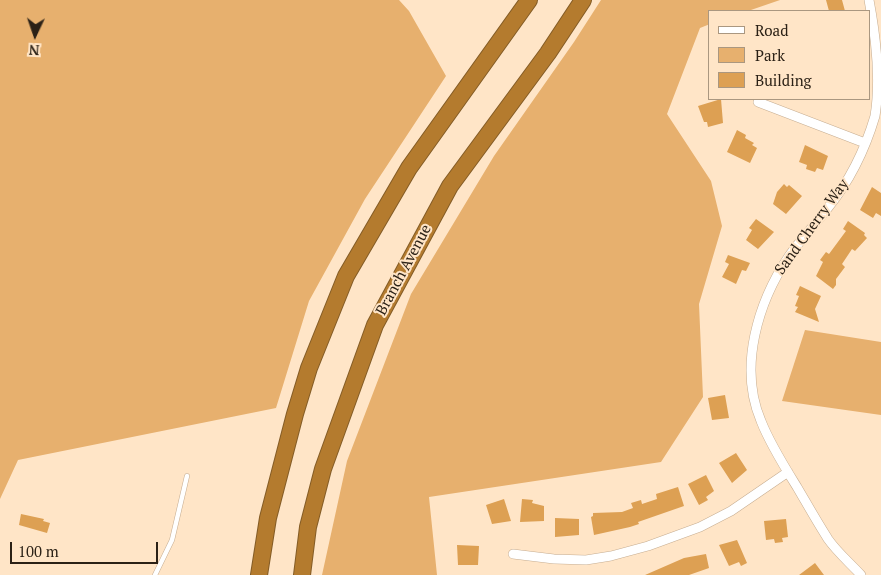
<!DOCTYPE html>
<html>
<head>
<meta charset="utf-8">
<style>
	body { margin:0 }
	#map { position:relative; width:881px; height:575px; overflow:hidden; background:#ffe5c7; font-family:"PT Serif",serif }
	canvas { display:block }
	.legend { position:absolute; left:708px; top:10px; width:162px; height:90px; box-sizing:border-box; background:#ffe5c7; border:1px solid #aa9780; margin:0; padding:6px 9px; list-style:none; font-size:15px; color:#2b2116 }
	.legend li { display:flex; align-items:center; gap:10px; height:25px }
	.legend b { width:25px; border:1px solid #aa9780 }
	.north { position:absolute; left:10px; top:10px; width:50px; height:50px; -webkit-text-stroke:4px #ffe5c7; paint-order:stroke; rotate:183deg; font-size:14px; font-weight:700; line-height:20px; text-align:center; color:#2b2116 }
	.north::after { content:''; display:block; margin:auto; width:18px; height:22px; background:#2b2116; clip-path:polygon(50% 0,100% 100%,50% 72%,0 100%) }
	.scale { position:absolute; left:10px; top:542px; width:148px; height:22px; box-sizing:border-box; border:2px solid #2b2116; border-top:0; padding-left:6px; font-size:15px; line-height:18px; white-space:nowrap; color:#2b2116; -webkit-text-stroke:4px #ffe5c7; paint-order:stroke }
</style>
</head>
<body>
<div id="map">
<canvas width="881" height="575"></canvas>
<ul class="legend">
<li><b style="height:6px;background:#fff"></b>Road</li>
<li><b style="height:14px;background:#e7b06e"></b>Park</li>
<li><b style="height:14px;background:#dda053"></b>Building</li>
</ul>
<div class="north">N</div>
<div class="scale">100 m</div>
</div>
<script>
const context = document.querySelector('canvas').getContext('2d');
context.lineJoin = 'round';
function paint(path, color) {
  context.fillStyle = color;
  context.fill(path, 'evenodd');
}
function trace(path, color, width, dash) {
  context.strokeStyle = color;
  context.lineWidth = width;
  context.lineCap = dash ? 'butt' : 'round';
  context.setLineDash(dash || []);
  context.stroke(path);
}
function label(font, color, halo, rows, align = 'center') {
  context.font = font + ' "PT Serif",serif';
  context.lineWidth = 4;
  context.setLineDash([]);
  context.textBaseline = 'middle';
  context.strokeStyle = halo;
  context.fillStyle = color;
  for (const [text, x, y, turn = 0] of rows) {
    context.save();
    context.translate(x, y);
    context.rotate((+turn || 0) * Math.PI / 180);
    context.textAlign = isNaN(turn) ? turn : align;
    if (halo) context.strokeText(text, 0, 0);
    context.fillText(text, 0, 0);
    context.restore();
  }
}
const green = new Path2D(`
	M0,0H399L409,11L446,76L365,199L309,301L276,408L18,460L0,499Z
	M601,0H780L748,11H710V24L700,28L667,114L711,181L722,226L699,304L703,397L661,462L429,497L437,575H322L347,461L411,294L494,156L574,42Z
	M805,330L881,342V415L782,401Z`);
const building = new Path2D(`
	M826,0H842L845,11H829Z
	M721,99L723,123L708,127L707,122H704L698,106Z
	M737,130L746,135L745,138L754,143L752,145L757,148L750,163L727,152Z
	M805,145L828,156L823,170L817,168L815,172L806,169L807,165L799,162Z
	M784,184L787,187L789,185L802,196L786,214L773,204L777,192Z
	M872,187L881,193V216L876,213L873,218L860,210Z
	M756,219L774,232L758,249L746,240L752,230L749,228Z
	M848,221L865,233L864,235L867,238L855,251L852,249L842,264L845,267L836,279V285L833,289L816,276L823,262L820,260L826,252L829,254L846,231L843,229Z
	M728,255L750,263L746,271L742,270L736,284L722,277L729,264L725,262Z
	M800,286L821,296L815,309L819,322L795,312L798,307L795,306L799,296L796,295Z
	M725,395L729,418L712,420L708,398Z
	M736,453L747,470L732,483L719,463Z
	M706,475L714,491L706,497L708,500L699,505L688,484Z
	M678,487L684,506L638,522L639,524L630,527L594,535L591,517L593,516V513L622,512L633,508L631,503L641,500L642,504L657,499L656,494Z
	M504,499L511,521L492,524L486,505Z
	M522,499L533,500L532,503L544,506V521L520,522Z
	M21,514L44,519L43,521L50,523L47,533L19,525Z
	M555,518L579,519V535L555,537Z
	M786,519L788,537L782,538L783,542L775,543L774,539L766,540L764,521Z
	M737,540L747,563L741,566L739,562L729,566L719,545Z
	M457,545L479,546L478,565H458Z
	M706,554L709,568L689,575H645L684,558Z
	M815,563L824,575H799Z`);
const lane = new Path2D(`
	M155,575L172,540L187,476`);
const street = new Path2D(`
	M758,102L865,143
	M513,554L554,559L586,560L611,556L648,546L700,527L731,511L788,472
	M861,575C850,563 837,552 828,539C817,522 807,504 797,487C784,466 770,444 761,421C738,367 758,302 789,256C800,240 815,225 827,209C849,182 865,150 875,116C881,78 876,37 869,0`);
const highway = new Path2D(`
	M259,575L268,518L295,414L309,368L346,276L409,168L529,0
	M302,575L308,527L323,469L375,325L450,186L548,53L583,0`);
const streetNames = [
	["Sand Cherry Way",812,227,-54],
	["Branch Avenue",404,270,-62]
];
paint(green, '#e7b06e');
paint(building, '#dda053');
trace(lane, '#c6ad91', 5.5);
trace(street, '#c6ad91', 10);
trace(highway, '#845c26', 18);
trace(lane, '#fff', 4.5);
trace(street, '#fff', 9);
trace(highway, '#b47b2e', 16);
label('15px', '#2b2116', '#ffe5c7', streetNames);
</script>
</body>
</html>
